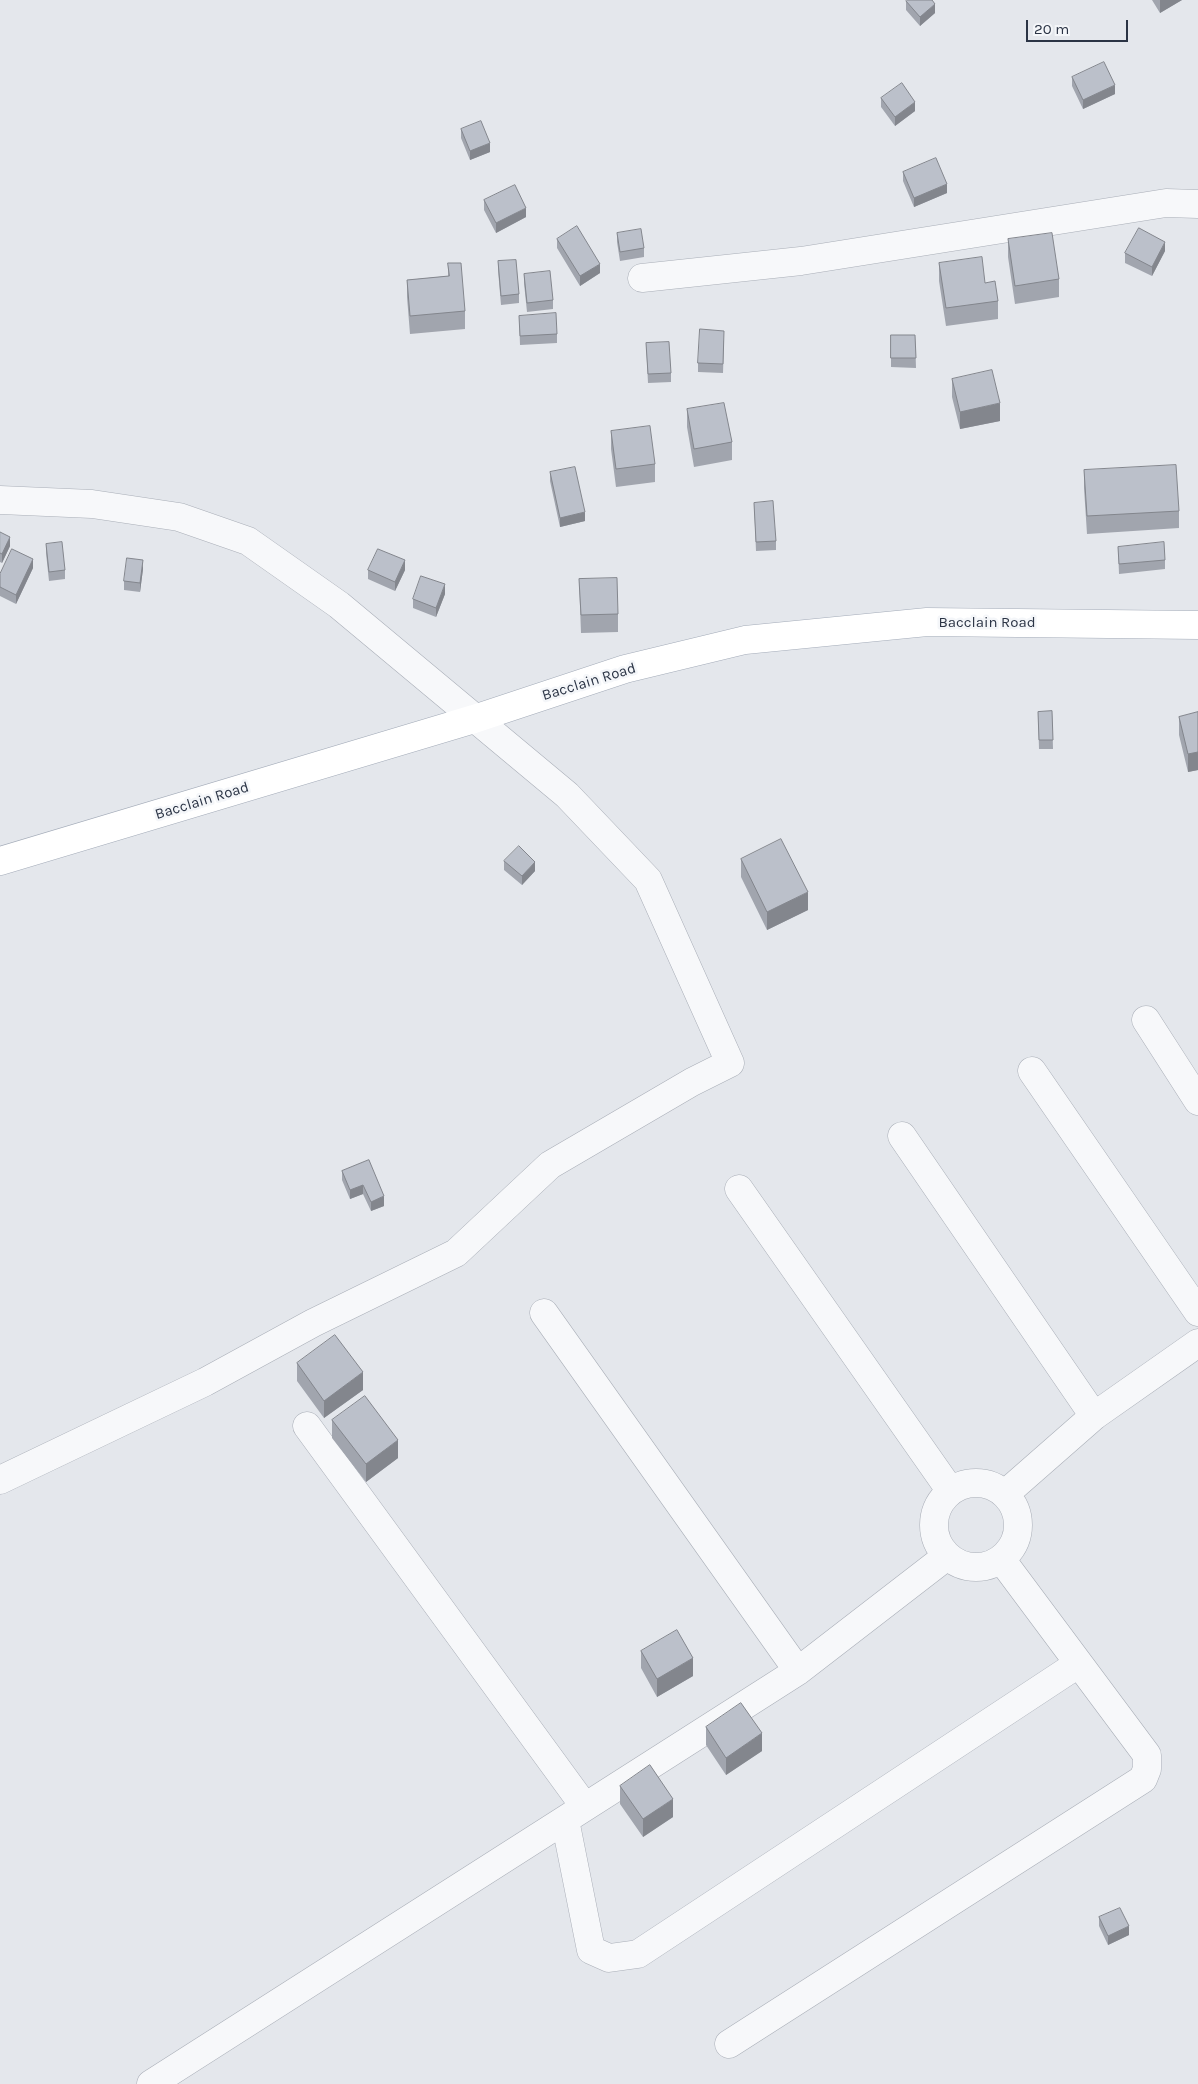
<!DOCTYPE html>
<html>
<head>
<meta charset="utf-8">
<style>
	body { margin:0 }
	#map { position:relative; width:1198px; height:2084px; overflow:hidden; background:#e4e7ec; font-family:Karla,sans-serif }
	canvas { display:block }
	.scale { position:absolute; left:1026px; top:20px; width:102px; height:22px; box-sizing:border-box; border:2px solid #2b3445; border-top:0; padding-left:6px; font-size:15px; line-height:18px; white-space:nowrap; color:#2b3445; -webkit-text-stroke:4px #f4f6f9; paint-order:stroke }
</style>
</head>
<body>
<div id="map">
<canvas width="1198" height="2084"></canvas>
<div class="scale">20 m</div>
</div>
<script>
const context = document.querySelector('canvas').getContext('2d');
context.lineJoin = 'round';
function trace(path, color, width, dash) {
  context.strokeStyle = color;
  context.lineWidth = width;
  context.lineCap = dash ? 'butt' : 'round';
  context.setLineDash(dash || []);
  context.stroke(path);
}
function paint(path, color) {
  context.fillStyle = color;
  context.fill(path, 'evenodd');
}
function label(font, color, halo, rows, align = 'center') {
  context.font = font + ' Karla,sans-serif';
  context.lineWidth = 5;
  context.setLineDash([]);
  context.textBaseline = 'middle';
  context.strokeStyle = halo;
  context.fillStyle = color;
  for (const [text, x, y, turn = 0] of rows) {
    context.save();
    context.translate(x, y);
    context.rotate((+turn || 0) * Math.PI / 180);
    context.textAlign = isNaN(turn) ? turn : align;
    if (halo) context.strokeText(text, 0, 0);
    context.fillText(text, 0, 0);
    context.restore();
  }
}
const minor = new Path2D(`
	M642,278L801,261L1166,203L1198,204
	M0,500L92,504L179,517L248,541L339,605L567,795L648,880L730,1063L692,1082L550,1165L456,1253L313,1323L205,1382L0,1480
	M1146,1020L1198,1101
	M1032,1071L1198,1312
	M902,1136L1094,1416
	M739,1189L950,1490
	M544,1313L798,1671
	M307,1426L585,1807
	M934 1525a42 42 0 1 1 84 0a42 42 0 1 1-84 0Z
	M1005,1494L1094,1416L1198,1343
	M565,1820L591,1950L609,1958L638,1954L1078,1664
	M729,2044L1143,1779L1147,1769V1755L1001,1559
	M151,2084L798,1671L947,1556`);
const major = new Path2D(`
	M0,861L474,719L625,669L745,640L927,622L1198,625`);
const wall = new Path2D(`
	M1152,0H1182L1160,13Z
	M906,1L935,13L920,26L906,10Z
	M1072,77L1115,94L1083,109L1072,86Z
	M881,98L915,111L895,126L881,107Z
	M461,129L490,152L470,160L461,138Z
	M903,172L947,193L914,207L903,181Z
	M484,200L526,217L496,233L484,210Z
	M617,233L644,248V257L620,261L617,242Z
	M557,239L600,273L580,286L557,248Z
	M1008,239L1059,279V297L1015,304L1008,257Z
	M1165,251L1152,276L1125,263V253Z
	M498,261L519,294V303L501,305L498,270Z
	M448,263L465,311V329L410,334L407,297V280L448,276Z
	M939,263L985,283L998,301V319L946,326L939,281Z
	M524,274L553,300V309L527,312L524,283Z
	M519,316L557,334V343L520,345Z
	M891,335H915L916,368L891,367Z
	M724,340L723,373L698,372V363Z
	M646,343L671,373V382L648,383Z
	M952,379L1000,421L960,429L952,397Z
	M687,409L732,442V460L694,467L687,427Z
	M611,431L655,464V482L616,487L611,449Z
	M1084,470L1179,511V528L1087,534L1084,488Z
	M550,472L585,521L560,527L550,481Z
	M754,503L776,541V550L756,551Z
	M0,532L10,546L2,563L0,562Z
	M46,544L65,570V579L49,581L46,553Z
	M1118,547L1165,560V569L1119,574Z
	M33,568L16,604L0,596V574Z
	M143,569L140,592L124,590V581Z
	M368,570H405L395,591L368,579Z
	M579,579L618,614V632L581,633Z
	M445,594L436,617L413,608V599Z
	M1052,711L1053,749H1039L1038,712Z
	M1198,712V770L1188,772L1179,735V717Z
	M741,859L808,910L767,930L741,877Z
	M504,861L535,871L522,885L504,870Z
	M369,1160L384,1206L371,1211L363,1194L350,1199L342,1180V1171Z
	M297,1363L363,1390L324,1418L297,1381Z
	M332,1420L398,1458L366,1482L332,1438Z
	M641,1651L693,1676L657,1697L641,1668Z
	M706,1727L762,1751L726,1775L706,1745Z
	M620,1786L673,1817L643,1837L620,1804Z
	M1099,1917L1129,1935L1108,1945L1099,1926Z`);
const shadedWall = new Path2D(`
	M1160,0H1182L1160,13Z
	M935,4V13L920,26V17Z
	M1115,85V94L1083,109V100Z
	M915,102V111L895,126V117Z
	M490,143V152L470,160V151Z
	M947,184V193L914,207V198Z
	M526,208V217L496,233V223Z
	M1165,242V251L1152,276V267Z
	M600,264V273L580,286V276Z
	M1000,403V421L960,429V412Z
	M585,512V521L560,527V518Z
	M10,537V546L2,563V554Z
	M33,559V568L16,604V595Z
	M143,560V569L140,592V583Z
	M405,560V570L395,591V582Z
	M445,584V594L436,617V608Z
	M1198,752V770L1188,772V754Z
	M535,862V871L522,885V876Z
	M808,892V910L767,930V912Z
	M363,1185V1194L350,1199V1190Z
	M384,1196V1206L371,1211V1202Z
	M363,1372V1390L324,1418V1401Z
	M398,1440V1458L366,1482V1464Z
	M693,1658V1676L657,1697V1679Z
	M762,1733V1751L726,1775V1758Z
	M673,1799V1817L643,1837V1819Z
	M1129,1926V1935L1108,1945V1936Z`);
const building = new Path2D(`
	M907,0H932L935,4L920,17L906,1Z
	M1104,62L1115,85L1083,100L1072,77Z
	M902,83L915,102L895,117L881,98Z
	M481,121L490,143L470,151L461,129Z
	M936,158L947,184L914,198L903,172Z
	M515,185L526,208L496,223L484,200Z
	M577,226L600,264L580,276L557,239Z
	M1139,228L1165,242L1152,267L1125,253Z
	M641,229L644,248L620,252L617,233Z
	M1052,233L1059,279L1015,286L1008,239Z
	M982,257L985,283L995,281L998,301L946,308L939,263Z
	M516,260L519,294L501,296L498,261Z
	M448,263H461L465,311L410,316L407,280L449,276Z
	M550,271L553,300L527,303L524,274Z
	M556,313L557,334L520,336L519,316Z
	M700,329L724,331L723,364L698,363Z
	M891,335H915L916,358H891Z
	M669,342L671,373L648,374L646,343Z
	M992,370L1000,403L960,412L952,379Z
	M724,403L732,442L694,449L687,409Z
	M650,426L655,464L616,469L611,431Z
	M1176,465L1179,511L1087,516L1084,470Z
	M575,467L585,512L560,518L550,472Z
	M773,501L776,541L756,542L754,503Z
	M0,532L10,537L2,554L0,553Z
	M62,542L65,570L49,572L46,544Z
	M1164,542L1165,560L1119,564L1118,547Z
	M12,549L33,559L16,595L0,587V574Z
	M378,549L405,560L395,582L368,570Z
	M127,558L143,560L140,583L124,581Z
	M421,576L445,584L436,608L413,599Z
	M617,578L618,614L581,615L579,579Z
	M1052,711L1053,740H1039L1038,712Z
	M1198,712V752L1188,754L1179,717Z
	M781,839L808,892L767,912L741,859Z
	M519,846L535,862L522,876L504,861Z
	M369,1160L384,1196L371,1202L363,1185L350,1190L342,1171Z
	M335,1335L363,1372L324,1401L297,1363Z
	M365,1396L398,1440L366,1464L332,1420Z
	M677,1630L693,1658L657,1679L641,1651Z
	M741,1703L762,1733L726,1758L706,1727Z
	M650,1765L673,1799L643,1819L620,1786Z
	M1120,1908L1129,1926L1108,1936L1099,1917Z`);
const streetNames = [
	["Bacclain Road",987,623],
	["Bacclain Road",589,682,-17],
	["Bacclain Road",202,801,-17]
];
trace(minor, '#a9aeb7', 29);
trace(major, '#a3abb8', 29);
trace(minor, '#f7f8fa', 28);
trace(major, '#fff', 28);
paint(wall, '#a1a5ae');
paint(shadedWall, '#83868d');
paint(building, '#bbc0ca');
trace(building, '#83868d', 1);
label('15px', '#2b3445', '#f4f6f9', streetNames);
</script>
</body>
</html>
